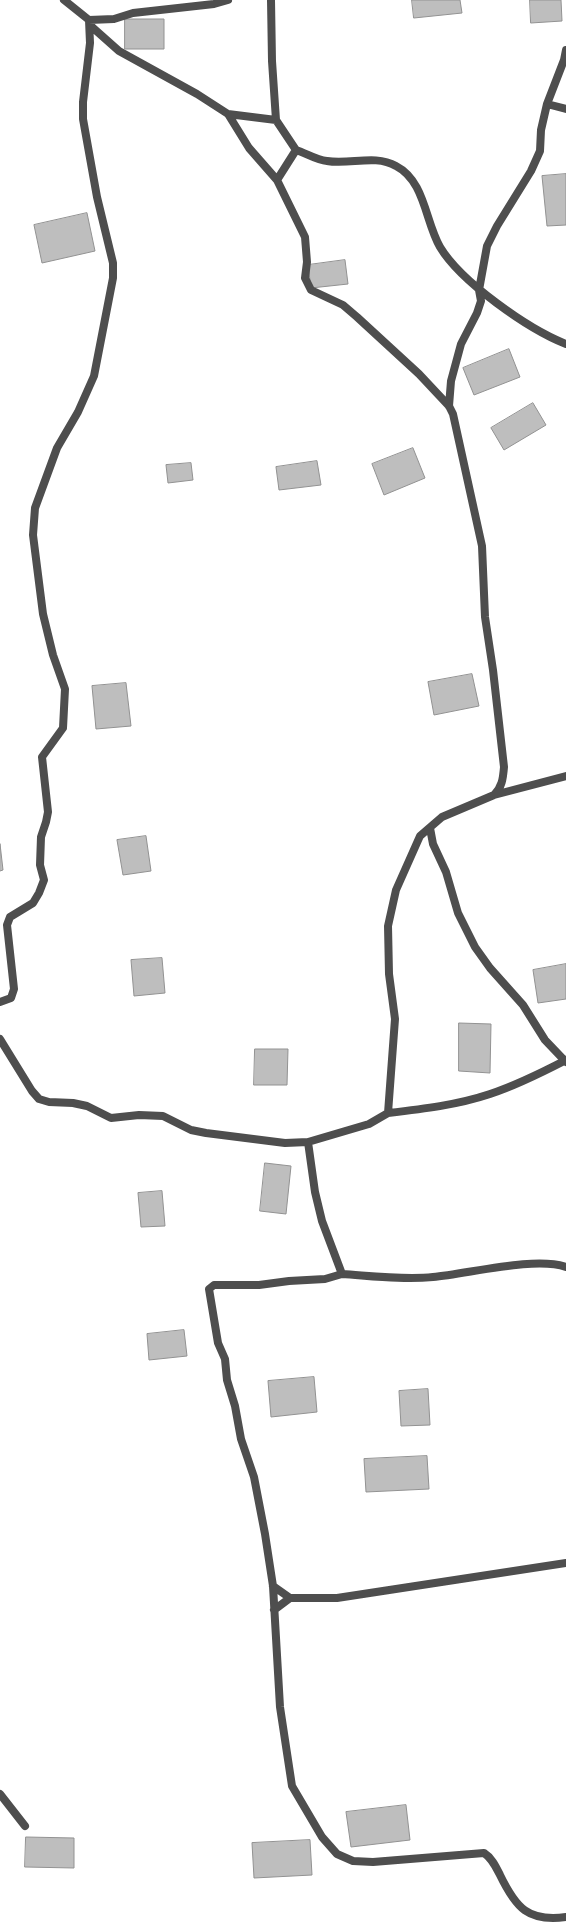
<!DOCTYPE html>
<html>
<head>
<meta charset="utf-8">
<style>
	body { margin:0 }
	canvas { display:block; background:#fff }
</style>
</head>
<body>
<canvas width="566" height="1922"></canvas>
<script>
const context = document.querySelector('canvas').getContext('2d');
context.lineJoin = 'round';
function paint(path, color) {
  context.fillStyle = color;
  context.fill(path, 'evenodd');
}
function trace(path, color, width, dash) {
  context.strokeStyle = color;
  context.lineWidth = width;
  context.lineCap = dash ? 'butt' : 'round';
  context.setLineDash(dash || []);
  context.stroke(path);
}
const building = new Path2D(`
	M412,0H460L462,13L414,18Z
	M530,0H561L562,21L531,23Z
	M125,19H164V49H125Z
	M566,174V225L547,226L542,176Z
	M87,213L95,251L42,263L34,225Z
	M345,260L348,284L311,288L308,265Z
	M509,349L520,377L474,395L463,368Z
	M533,403L546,425L504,450L491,428Z
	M413,448L425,478L384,495L372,464Z
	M317,461L321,485L279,490L276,467Z
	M191,463L193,480L168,483L166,465Z
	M472,674L479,706L434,715L428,682Z
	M126,683L131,726L96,729L92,686Z
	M146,836L151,871L123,875L117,840Z
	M0,844L3,870L0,871Z
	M162,958L165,993L134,996L131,960Z
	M566,964V999L538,1003L533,970Z
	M459,1023L491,1024L490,1073L459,1071Z
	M255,1049H288L287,1085H254Z
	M265,1163L291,1166L286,1214L260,1211Z
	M162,1191L165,1226L141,1227L138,1193Z
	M184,1330L187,1356L149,1360L147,1334Z
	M314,1377L317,1412L271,1417L268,1381Z
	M428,1389L430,1425L401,1426L399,1391Z
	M427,1456L429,1489L366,1492L364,1459Z
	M406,1805L410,1840L351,1847L346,1812Z
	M26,1837L74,1838V1868L25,1867Z
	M310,1840L312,1875L254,1878L252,1843Z`);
const minor = new Path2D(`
	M64,0L89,20L92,27L119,51L197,94L228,114L249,148L277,180L305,237L307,262L305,278L311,290L343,305L357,317L419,374L449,406L453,414L482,546L485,617L493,670L504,767C503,779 502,787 494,795
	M271,0L272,61L276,120L296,150
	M547,104L566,109
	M228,114L276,120
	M277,180L296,150C306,153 316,160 327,161C350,165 375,154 396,166C425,181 425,221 440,247C461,282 528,329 566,344
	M449,406L451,381L461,344L477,313L481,301L479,290L487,246L497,226L531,171L540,151L541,130L547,104L564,60L566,50
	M566,776L494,795L442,817L420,836L396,890L388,926L389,974L395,1019L388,1113L369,1124L308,1142L315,1192L322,1221L342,1274L325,1279L289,1281L259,1285H214L209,1289L218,1343L225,1359L227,1380L235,1406L241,1439L254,1477L265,1534L273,1586L280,1707L292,1786L322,1837L337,1854L353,1861L373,1862L484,1853C492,1858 496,1867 500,1875C516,1908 528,1922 566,1917
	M430,828L433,844L446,872L458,913L475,947L490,968L523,1005L545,1040L566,1062
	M0,1002L11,998L14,989L7,925L10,917L33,903L39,893L44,880L40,865L41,837L46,822L48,812L42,757L63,728L65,689L53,655L43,614L33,535L35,508L57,448L78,412L94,376L113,278V263L97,197L83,119V102L90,43L89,20L114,19L133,13L214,4L228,0
	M0,1039L32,1091L39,1099L49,1102L73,1103L87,1106L111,1118L139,1115L163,1116L191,1130L206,1133L285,1143L308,1142
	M388,1113C423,1109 457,1105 490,1094C517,1085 541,1073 566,1060
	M342,1274C372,1276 404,1280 433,1277C468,1274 535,1256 566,1267
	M273,1586L290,1598H337L566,1563
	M274,1610L290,1598
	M0,1794L25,1826`);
paint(building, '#bebebe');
trace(building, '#929292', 1);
trace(minor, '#4e4e4e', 8);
</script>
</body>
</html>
